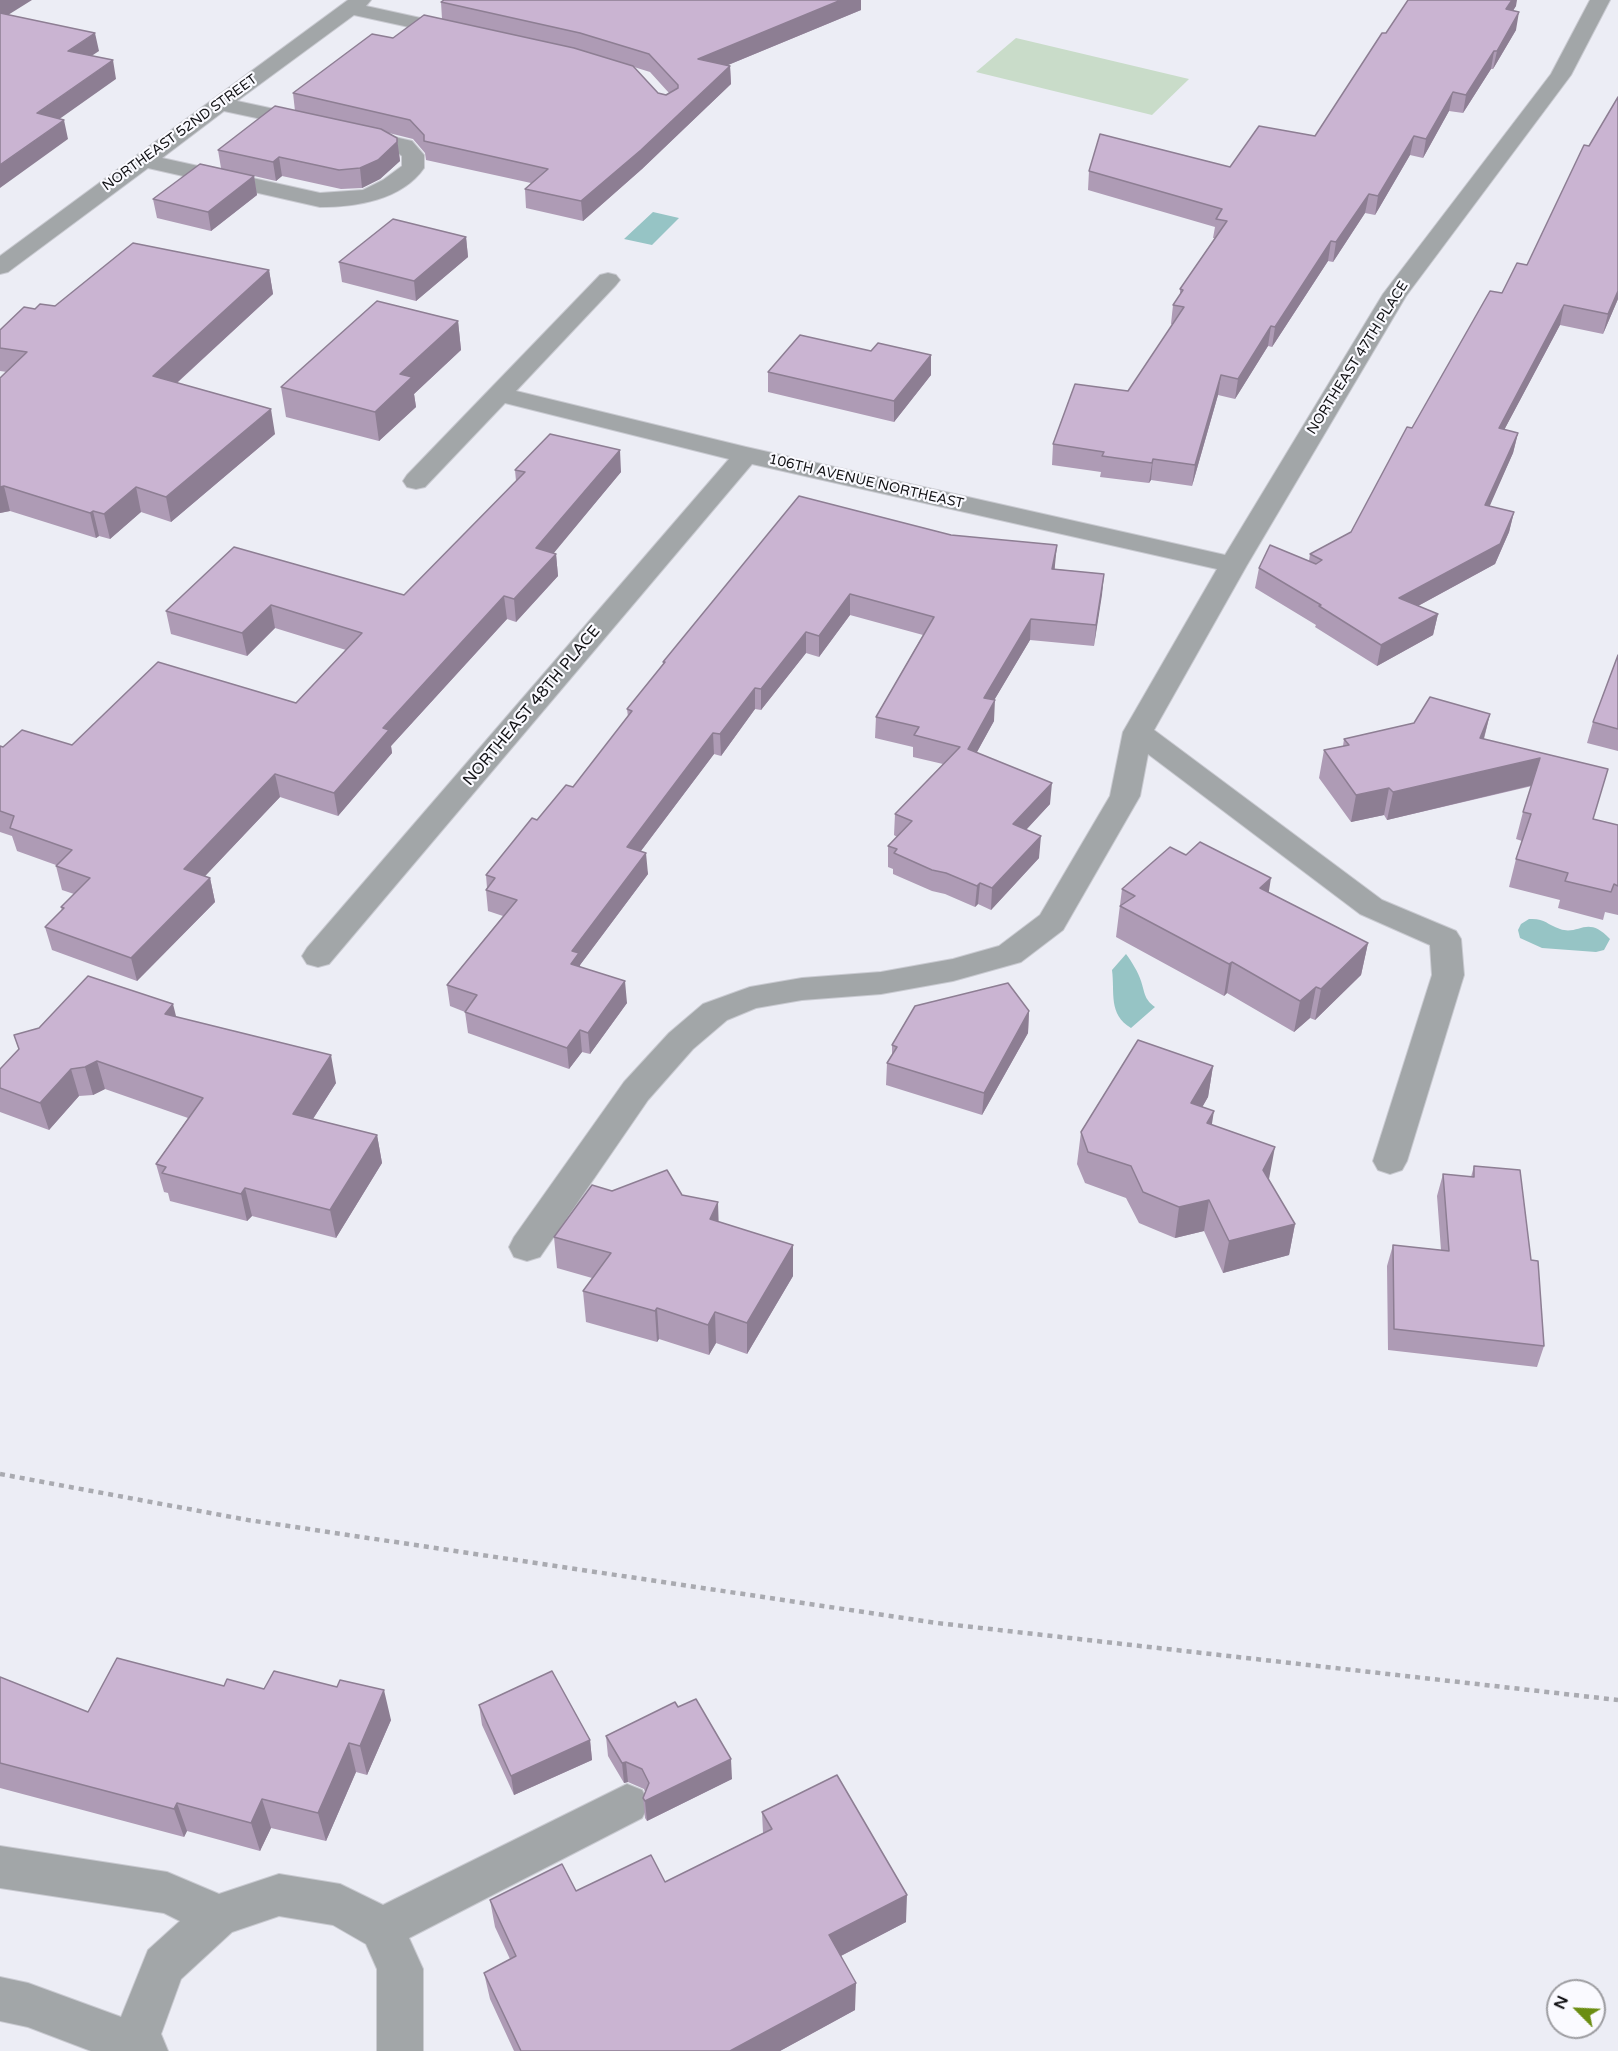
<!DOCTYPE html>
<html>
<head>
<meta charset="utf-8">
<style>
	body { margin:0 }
	#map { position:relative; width:1618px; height:2051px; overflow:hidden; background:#ecedf5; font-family:"Varela Round",sans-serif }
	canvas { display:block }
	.north { position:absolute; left:1546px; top:1979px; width:60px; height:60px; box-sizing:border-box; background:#fafaff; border:2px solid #9d9da1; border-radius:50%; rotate:294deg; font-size:16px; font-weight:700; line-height:24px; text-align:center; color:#121215 }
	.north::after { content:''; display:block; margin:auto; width:21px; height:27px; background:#6b8d12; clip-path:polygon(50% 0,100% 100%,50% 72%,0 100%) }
</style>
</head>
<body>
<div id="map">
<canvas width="1618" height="2051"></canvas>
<div class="north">N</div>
</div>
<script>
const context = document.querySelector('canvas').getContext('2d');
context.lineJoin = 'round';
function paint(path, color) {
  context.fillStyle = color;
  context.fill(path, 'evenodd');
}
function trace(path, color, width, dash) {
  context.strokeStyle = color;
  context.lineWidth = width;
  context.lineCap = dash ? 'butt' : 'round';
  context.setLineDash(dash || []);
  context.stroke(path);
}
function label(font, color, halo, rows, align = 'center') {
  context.font = font + ' "Varela Round",sans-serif';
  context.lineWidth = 4.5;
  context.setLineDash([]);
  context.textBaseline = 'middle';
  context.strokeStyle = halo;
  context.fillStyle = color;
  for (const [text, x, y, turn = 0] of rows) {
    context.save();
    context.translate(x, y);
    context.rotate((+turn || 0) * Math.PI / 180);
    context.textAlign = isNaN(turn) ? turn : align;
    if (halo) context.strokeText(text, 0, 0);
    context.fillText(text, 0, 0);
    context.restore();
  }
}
const green = new Path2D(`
	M1016,38L1189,79L1152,115L976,72Z`);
const water = new Path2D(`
	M653,212L679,218L652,245L624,239Z
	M1529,919C1545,918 1546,924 1560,929C1579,936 1587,914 1610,939L1604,950L1596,952L1542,948L1520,938L1518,930L1521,924Z
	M1126,954C1132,962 1138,972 1141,981C1145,993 1144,999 1155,1007L1131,1028C1108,1014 1115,993 1112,970Z`);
const path = new Path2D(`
	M0,1474L248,1520L937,1623L1618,1700`);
const minor = new Path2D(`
	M348,0H371L366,6L466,28L469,32L466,36L459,38L354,15L237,101L316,118L319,123L316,128L308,129L224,111L162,158L320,193L363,190L383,180L402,166V156L396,151L347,139L344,134L347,129L355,128L412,141L424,155V168C402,200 356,207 320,207L148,168L8,272L0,274V256Z
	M1590,0H1610L1571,75L1406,296L1247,565L1154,730L1382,900L1456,931L1461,939L1464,975L1407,1161L1402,1170L1390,1174L1378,1170L1373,1161L1432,975L1430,945L1360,914L1148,754L1140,796L1063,930L1021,962L953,981L881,994L802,1000L756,1008L727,1020L693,1049L648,1100L540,1257L527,1261L514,1257L509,1247L514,1237L624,1082L669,1033L703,1004L750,987L802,978L881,972L953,959L999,946L1040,915L1110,796L1123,732L1217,569L752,464L329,964L318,967L307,964L302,956L307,948L729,459L505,403L425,487L416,489L407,487L403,481L407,475L600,275L608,273L616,275L620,280L616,285L516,391L746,447L1225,555L1383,294L1551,74Z
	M627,1784L642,1790L649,1804L642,1818L409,1938L423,1969V2051H377V1969L366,1944L333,1925L279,1916L232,1932L181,1979L161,2034L168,2051H91L28,2027L0,2021V1977L28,1983L121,2017L148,1950L180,1921L164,1913L0,1888V1846L167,1872L219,1894L279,1874L340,1884L383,1905Z`);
const wall = new Path2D(`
	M441,2L861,10L728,65L730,66L731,84L642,169L583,221L526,208L525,189L531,183L426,160L425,153L413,139L389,133L397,138L400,161L380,179L362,188L341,189L282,176L276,181L254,176L257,195L211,231L157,218L153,199L221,168L218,150L295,111L293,93L393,38L442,19ZM634,67L650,72L669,93L666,95L658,93Z
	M1516,6L1513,10L1516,30L1493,69H1491L1463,113L1449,111L1423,158L1410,155L1375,215L1365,213L1333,262L1328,261L1272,347L1268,346L1235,399L1218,395L1192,486L1151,480L1149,483L1100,477L1101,472L1052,465L1053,444L1128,391L1173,325L1171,324L1173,305L1180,296V289L1215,238H1213L1215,227L1088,190L1089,171L1230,167L1315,136L1386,33Z
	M1618,97V299L1603,334L1560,325L1504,430L1518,433L1513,453L1489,506L1514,512L1509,532L1495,564L1418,606L1438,614L1433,635L1377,666L1315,627L1316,625L1255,588L1259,568L1309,561L1310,554L1351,532L1412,428L1502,293L1527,265L1589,146Z
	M466,237L468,257L416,301L342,282L339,262Z
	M269,270L273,294L177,383L275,434L171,522L141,512L110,539L99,536L96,538L10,511L0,513L7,372L0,371V330L35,309Z
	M458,321L461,350L414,394L416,407L379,441L286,417L281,387Z
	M871,351L931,355V375L894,422L768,392V372Z
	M515,470L621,472L553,553L556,554L558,576L516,622L507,619L391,746L392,753L338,816L280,797L205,876L210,878L215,902L137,981L52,950L45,927L62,911L61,907L74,894L62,890L56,866V865L17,851L12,836L0,832V746L3,747L72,745L296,703L346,650L275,628L247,656L171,634L166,611L404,595L516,481Z
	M799,496L1055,565V569L1104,574L1094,646L1030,640L994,700V721L977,752L1050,804L1026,830L1039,858L991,910L978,904L975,907L945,894L932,891L893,874V869L888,867V846L897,837L894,835L895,814L943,764L913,757V747L875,738L876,717L923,635L850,615L819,657L806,653L761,710L755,709L721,756L714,754L641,851L648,874L580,965V967L627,1003L590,1054L582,1052L569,1069L468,1033L465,1012L450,1006L447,985L503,916L488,911L486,890L487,888L486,875L537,820L573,787L628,717L627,709L663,665V662Z
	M1618,655V751L1587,743L1593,722Z
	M1490,714L1484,739L1594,819L1618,825V915L1605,912L1603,920L1558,908L1560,900L1509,887L1516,859L1522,841L1516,839L1523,812L1532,786L1387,820L1384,815L1351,822L1319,778L1324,750L1343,746L1344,739Z
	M1186,855L1269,893L1368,943L1361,975L1315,1020L1310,1018L1294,1032L1227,993L1224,996L1116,937L1122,889Z
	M1029,1011L1028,1033L982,1115L886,1085L887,1063L892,1055V1045Z
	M176,1017L336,1083L313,1119L377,1135L382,1163L336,1238L252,1216L247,1221L170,1201L168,1193L164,1192L156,1164L188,1118L105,1089L93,1095L79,1096L49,1130L0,1112V1069L19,1050L14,1035Z
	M1213,1066L1208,1097L1202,1107L1212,1125L1268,1180L1295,1224L1289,1255L1223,1273L1204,1231L1175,1238L1139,1223L1126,1198L1085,1183L1077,1164L1081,1132Z
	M1474,1166L1531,1260L1544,1346L1537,1367L1388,1350L1387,1266L1393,1245L1441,1250L1437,1196L1443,1174L1471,1177Z
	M612,1191L682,1195L793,1276L747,1354L716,1343L709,1355L659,1339L657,1342L586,1322L583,1291L592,1278L557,1268L554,1237Z
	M0,1677L88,1712L224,1686L264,1689L391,1720L367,1775L356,1772L326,1841L271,1828L260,1851L187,1831L184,1837L0,1788Z
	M479,1705L590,1740L592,1760L514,1795L482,1725Z
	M678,1707L732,1779L647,1821L645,1818L643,1798L645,1792L644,1789L628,1782L624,1783L608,1756L606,1736Z
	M762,1812L906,1922L841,1956L855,2010L780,2051H514L490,1999L484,1973L510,1959L495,1927L490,1900L665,1882L763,1833Z`);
const shadedWall = new Path2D(`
	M0,0H32L0,20Z
	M841,0H861V10L699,77L698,59Z
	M1512,0H1517L1516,6L1503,27L1506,9Z
	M1519,12L1516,30L1493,69L1497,51Z
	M95,33L99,51L72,69L68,51Z
	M1494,51L1491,69L1463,113L1466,95Z
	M113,60L116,79L41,132L37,113Z
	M730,66L731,84L642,169L583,221L581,201Z
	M1453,92L1449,111L1423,158L1426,139Z
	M64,120L68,139L0,188V165Z
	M1414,136L1410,155L1375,215L1378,196Z
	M397,138L400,161L380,179L362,188L360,168Z
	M279,157L282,176L276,181L273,162Z
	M254,176L257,195L211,231L208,212Z
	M1369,194L1365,213L1333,262L1336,242Z
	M466,237L468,257L416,301L414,281Z
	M1331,241L1328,261L1272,347L1275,327Z
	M269,270L273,294L158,400L153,376Z
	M1618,291V299L1603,334L1608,314Z
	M1564,305L1560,325L1494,449L1499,428Z
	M458,321L461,350L414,394L416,407L379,441L375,412L400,374Z
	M1271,326L1268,346L1235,399L1238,379Z
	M931,355V375L894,422V401Z
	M1221,375L1218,395L1192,486L1195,465Z
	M271,409L275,434L171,522L166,497Z
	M1518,433L1513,453L1481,526L1485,505Z
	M620,450L621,472L539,571L536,548Z
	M1153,459L1151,480L1149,483L1152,463Z
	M4,486L10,511L0,513V487Z
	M136,487L141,512L110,539L104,514Z
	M93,511L99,536L96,538L90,513Z
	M1514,512L1509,532L1495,564L1394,619L1399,598Z
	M1057,545L1055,565L1050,590L1052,569Z
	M556,554L558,576L516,622L514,599Z
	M1104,574L1102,595L1094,646L1096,625Z
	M850,594V615L819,657V636Z
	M504,596L507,619L391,746L392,753L338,816L334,793L383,728Z
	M271,605L275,628L247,656L242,633Z
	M1438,614L1433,635L1377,666L1381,645Z
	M1031,619L1030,640L983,719L984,698Z
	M806,632V653L761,710V689Z
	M755,688V709L721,756L720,734Z
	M995,700L994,721L967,770L968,749Z
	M1490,714L1483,741L1480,738Z
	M713,733L714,754L628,868L627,847Z
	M1540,758L1533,785L1387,820L1393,792Z
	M275,774L280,797L189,893L184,869Z
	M1052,783L1050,804L1011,846L1013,824Z
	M1389,788L1384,815L1351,822L1356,795Z
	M1041,836L1039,858L991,910L992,888Z
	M646,853L648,874L580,965L581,975L571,964L572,951Z
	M210,878L215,902L137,981L131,958Z
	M1271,878L1266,910L1260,888Z
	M980,883L978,904L975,907L977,886Z
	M1368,943L1361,975L1315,1020L1321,989Z
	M1232,962L1227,993L1224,996L1229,964Z
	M625,981L627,1003L590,1054L588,1033Z
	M1316,987L1310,1018L1294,1032L1300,1001Z
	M173,1004L180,1032L165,1014Z
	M1029,1011L1028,1033L982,1115L984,1093Z
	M580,1030L582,1052L569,1069L567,1048Z
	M331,1055L336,1083L298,1142L293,1114Z
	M97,1061L105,1089L93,1095L85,1067Z
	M1213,1066L1208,1097L1187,1134L1191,1103Z
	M71,1069L79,1096L49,1130L40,1103Z
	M1214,1111L1209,1142L1207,1123Z
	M377,1135L382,1163L336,1238L330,1210Z
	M1275,1147L1269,1179L1257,1202L1263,1170Z
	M245,1188L252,1216L247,1221L241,1194Z
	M1209,1200L1204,1231L1175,1238L1179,1207Z
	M718,1202L719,1233L710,1219Z
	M1295,1224L1289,1255L1223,1273L1229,1241Z
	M793,1245V1276L747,1354V1323Z
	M657,1308L659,1339L657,1342L655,1311Z
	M715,1312L716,1343L709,1355L708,1325Z
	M384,1690L391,1720L367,1775L360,1746Z
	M590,1740L592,1760L514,1795L511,1776Z
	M349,1743L356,1772L326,1841L318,1813Z
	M731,1759L732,1779L647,1821L645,1801Z
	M626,1762L628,1782L624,1783L622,1763Z
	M262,1799L271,1828L260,1851L251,1823Z
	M177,1803L187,1831L184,1837L174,1809Z
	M907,1895L906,1922L829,1962V1935Z
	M856,1983L855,2010L780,2051H730Z`);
const building = new Path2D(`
	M444,0H841L698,59L730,66L641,150L581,201L525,189L548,169L424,141V135L410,120L293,93L372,34L393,38L424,15L574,48L633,66L658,93L666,95L678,88V85L649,54L580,33L441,2Z
	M1408,0H1512L1506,9L1519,12L1497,51H1494L1466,95L1453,92L1426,139L1414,136L1378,196L1369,194L1336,242L1331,241L1275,327L1271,326L1238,379L1221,375L1195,465L1153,459L1152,463L1102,456L1104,452L1053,444L1075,384L1128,391L1184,307L1173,305L1183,290L1180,289L1227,221L1216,219L1222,209L1089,171L1100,134L1230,167L1259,126L1315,136L1382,33H1386Z
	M0,13L95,33L68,51L113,60L37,113L64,120L0,165Z
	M1618,97V291L1608,314L1564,305L1499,428L1518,433L1485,505L1514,512L1500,544L1399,598L1438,614L1381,645L1319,606L1321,605L1259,568L1270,545L1316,564L1322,560L1310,554L1351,532L1407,427L1412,428L1490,291L1502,293L1517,263L1527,265L1584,145L1589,146Z
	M275,106L381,129L397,138V142L378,160L360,168L339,170L279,157L273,162L218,150Z
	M200,164L254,176L208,212L153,199Z
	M393,219L466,237L414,281L339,262Z
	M133,243L269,270L153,376L271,409L166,497L136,487L104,514L93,511L90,513L4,486L0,487V378L27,352L0,348V330L24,307L35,309L40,304L55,306Z
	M377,301L458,321L400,374L412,377L375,412L281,387Z
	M800,335L871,351L878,343L931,355L894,401L768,372Z
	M550,434L620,450L536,548L556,554L514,599L504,596L383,728L389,730L334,793L275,774L184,869L210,878L131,958L45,927L64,908L61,907L90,878L56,866L72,850L10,828L14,816L0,811V746L3,747L22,730L72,745L158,662L296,703L362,633L271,605L242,633L166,611L234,547L404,595L525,472L515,470Z
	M799,496L951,535L1057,545L1052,569L1104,574L1096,625L1031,619L984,698L995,700L968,749L1052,783L1013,824L1041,836L992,888L980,883L977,886L946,873L932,870L894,853L897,849L888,846L912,821L895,814L960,747L914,735L919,727L876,717L934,617L850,594L819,636L806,632L761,689L755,688L720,734L713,733L627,847L646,853L572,951L579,953L571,964L625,981L588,1033L580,1030L567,1048L465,1012L477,995L447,985L517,900L486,890L495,878L486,875L532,818L537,820L566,785L573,787L632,711L627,709L665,662H663Z
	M1618,655V729L1593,722Z
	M1430,697L1490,714L1480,738L1608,769L1593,819L1618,825V886L1614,884L1611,892L1565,881L1568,873L1516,859L1531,814L1523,812L1540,758L1393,792L1389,788L1356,795L1324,750L1349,745L1344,739L1414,723Z
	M1200,842L1271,878L1260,888L1368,943L1321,989L1316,987L1300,1001L1232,962L1229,964L1120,906L1135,896L1122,889L1170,847L1186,855Z
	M88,976L173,1004L165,1014L331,1055L293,1114L377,1135L330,1210L245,1188L241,1194L162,1173L166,1167L156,1164L203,1098L97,1061L85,1067L71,1069L40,1103L0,1088V1069L19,1049L14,1035L39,1028Z
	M1008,983L1029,1011L984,1093L887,1063L897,1047L892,1045L915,1006Z
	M1138,1040L1213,1066L1191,1103L1214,1111L1207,1123L1275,1147L1263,1170L1295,1224L1229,1241L1209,1200L1179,1207L1143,1192L1131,1166L1088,1152L1081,1132Z
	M1474,1166L1520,1170L1531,1260L1538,1261L1544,1346L1394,1329L1393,1245L1449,1251L1443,1174L1474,1177Z
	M667,1170L682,1195L718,1202L710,1219L793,1245L747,1323L715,1312L708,1325L657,1308L655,1311L583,1291L611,1253L554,1237L592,1185L612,1191Z
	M117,1658L224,1686L227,1679L264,1689L274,1671L337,1687L340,1680L384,1690L360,1746L349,1743L318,1813L262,1799L251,1823L177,1803L174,1809L0,1763V1677L88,1712Z
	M552,1671L590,1740L511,1776L479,1705Z
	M696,1699L731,1759L645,1801L643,1798L649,1783L642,1769L626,1762L622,1763L606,1736L675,1702L678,1707Z
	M837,1775L907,1895L829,1935L856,1983L730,2051H521L484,1973L516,1956L490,1900L562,1864L576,1891L651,1855L665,1882L772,1829L762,1812Z`);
const farStreetnames = [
	["NORTHEAST 52ND STREET",180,133,-36],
	["NORTHEAST 47TH PLACE",1358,358,-58],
	["106TH AVENUE NORTHEAST",866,482,13]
];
const streetNames = [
	["NORTHEAST 48TH PLACE",532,706,-50]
];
paint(green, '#c9dcc9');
paint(water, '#96c4c5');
trace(minor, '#c9cad1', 2);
trace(path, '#a9aab0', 4.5, [5, 5]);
paint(minor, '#a2a6a8');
paint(wall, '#ae9bb5');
paint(shadedWall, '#8d7e93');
paint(building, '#cab4d2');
trace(building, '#8d7e93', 1.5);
label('14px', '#121215', '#fafaff', farStreetnames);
label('16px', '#121215', '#fafaff', streetNames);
</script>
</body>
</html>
